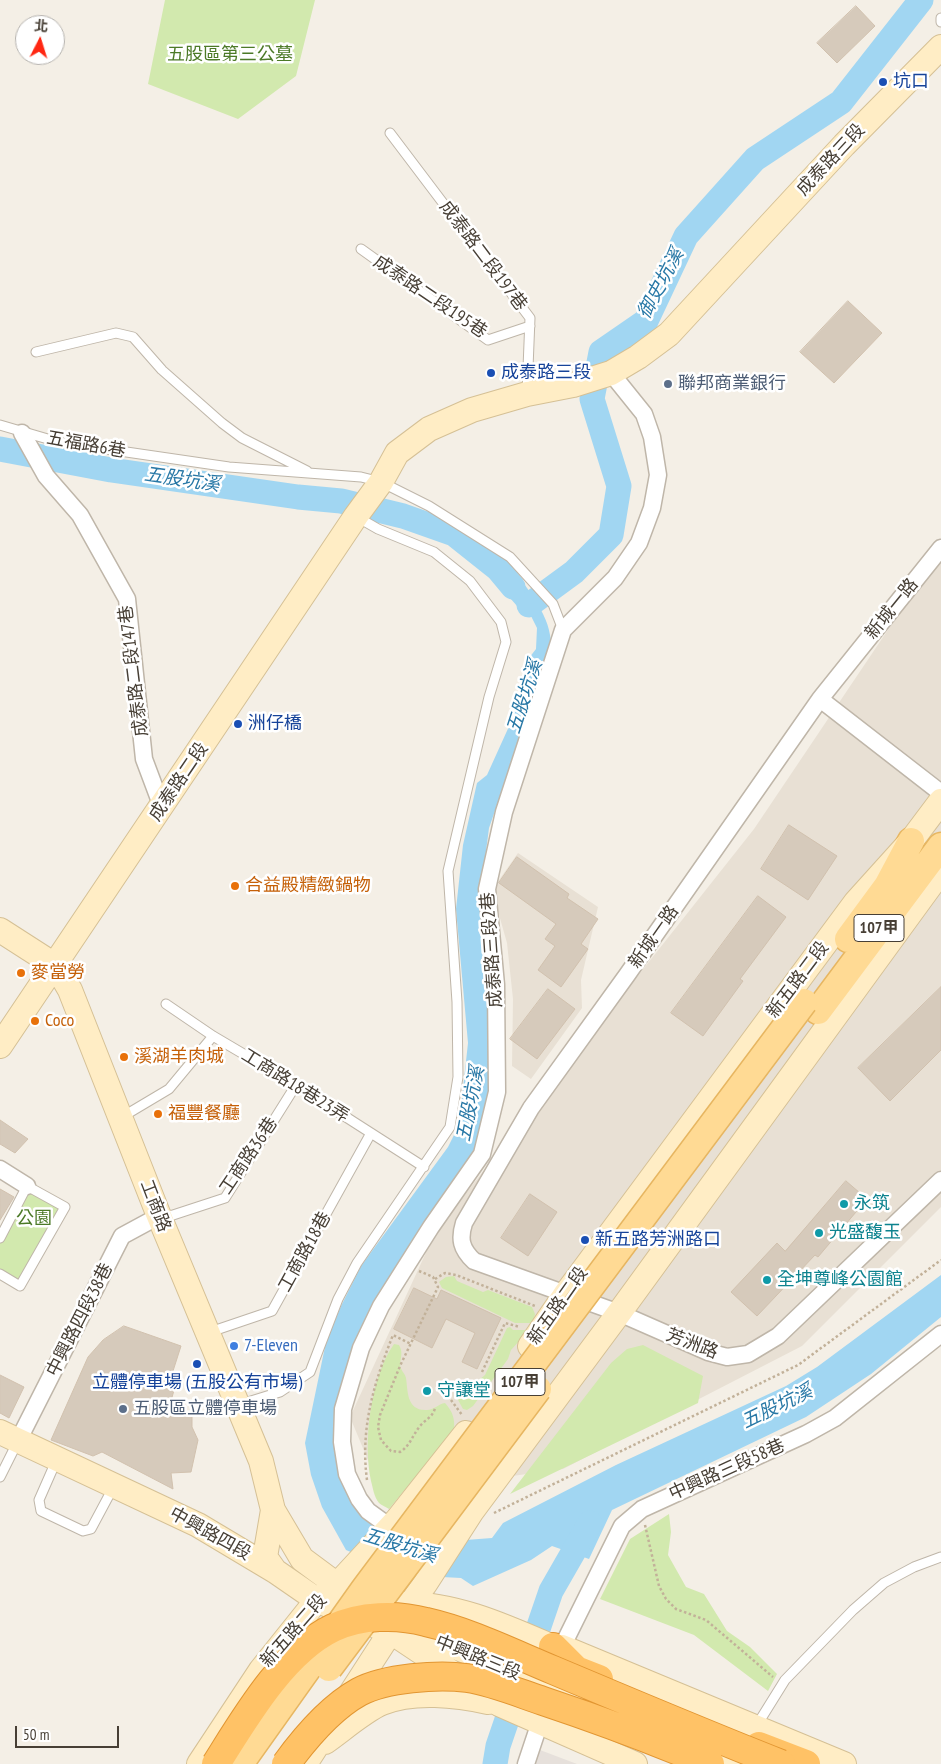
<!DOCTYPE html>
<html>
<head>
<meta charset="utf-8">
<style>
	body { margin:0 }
	#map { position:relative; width:941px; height:1764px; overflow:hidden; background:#f4efe6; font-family:"PT Sans Narrow","Noto Sans TC",sans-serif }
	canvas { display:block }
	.north { position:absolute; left:15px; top:15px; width:50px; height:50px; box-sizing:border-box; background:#fff; border:1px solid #b5b2ae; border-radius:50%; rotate:5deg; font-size:14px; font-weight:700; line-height:20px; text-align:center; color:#473f35 }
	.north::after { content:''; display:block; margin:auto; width:18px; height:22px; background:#ff2712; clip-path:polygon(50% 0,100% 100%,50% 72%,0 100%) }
	.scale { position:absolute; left:15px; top:1726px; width:104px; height:22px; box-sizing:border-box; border:2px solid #473f35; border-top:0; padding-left:6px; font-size:15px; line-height:18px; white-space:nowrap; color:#473f35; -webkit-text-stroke:4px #fff; paint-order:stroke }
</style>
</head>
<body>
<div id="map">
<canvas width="941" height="1764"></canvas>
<div class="north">北</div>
<div class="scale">50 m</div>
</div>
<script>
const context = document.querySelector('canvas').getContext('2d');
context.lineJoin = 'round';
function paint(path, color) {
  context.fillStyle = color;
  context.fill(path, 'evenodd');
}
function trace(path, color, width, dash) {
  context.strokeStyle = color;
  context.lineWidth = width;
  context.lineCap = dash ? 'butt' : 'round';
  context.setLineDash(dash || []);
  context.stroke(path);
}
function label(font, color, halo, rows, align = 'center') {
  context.font = font + ' "PT Sans Narrow","Noto Sans TC",sans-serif';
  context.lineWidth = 5;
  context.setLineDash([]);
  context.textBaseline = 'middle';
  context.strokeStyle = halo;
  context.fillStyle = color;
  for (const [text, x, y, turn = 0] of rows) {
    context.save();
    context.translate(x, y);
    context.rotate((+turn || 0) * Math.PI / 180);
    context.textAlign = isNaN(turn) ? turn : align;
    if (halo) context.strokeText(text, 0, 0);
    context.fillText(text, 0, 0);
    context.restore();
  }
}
const residential = new Path2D(`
	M941,551V1207L802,1346L563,1469L382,1494L350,1417L436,1231L754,829Z
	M518,853L598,907L581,980L582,1008L531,1079L512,1066L513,999L507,943L492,890Z`);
const industrial = new Path2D(`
	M540,1750L577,1764H535Z`);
const green = new Path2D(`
	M165,0H315L296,76L238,119L148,84Z
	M27,1186L65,1207L20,1286L0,1274V1238Z
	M454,1276L457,1281L483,1292L488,1290L532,1307L535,1314L533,1323H515L442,1288L439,1282L446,1277Z
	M510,1327L513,1330H529L511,1350L508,1359L473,1406L467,1410L463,1409L457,1398L485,1375L507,1328Z
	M394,1344L399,1345C403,1352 401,1356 400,1364C400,1370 405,1373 406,1378C408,1390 406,1411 427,1410C434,1410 438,1404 445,1403C453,1412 455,1419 454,1430L389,1509C386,1507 381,1505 379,1503C374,1497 373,1488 371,1481C363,1442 370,1378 394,1344Z
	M643,1345L703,1376L698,1403L510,1494L611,1363L627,1349Z
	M669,1514L671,1532L668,1555L686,1587L704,1594L727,1631L750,1647L777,1674L768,1691L694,1635L600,1599L630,1539Z`);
const water = new Path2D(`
	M498,554C516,572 547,609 550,635C552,643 548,654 547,662L489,828L485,859L480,930L489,1009L492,1067L487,1107L478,1144L381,1289L357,1340L344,1485L426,1543L492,1538L503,1523L616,1465L786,1386L817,1367L941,1275V1317L871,1374L806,1417L612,1510L589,1559L552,1546L531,1560L473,1586L461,1578L404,1575L346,1550L322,1507L311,1475L305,1443L326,1342L341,1306L361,1266L448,1147L459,1125L468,1043L456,909L463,845L477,783L487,775L511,722L529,658L536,649L537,628L530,614L517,606L483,567Z`);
const river = new Path2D(`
	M0,449L111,470L298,497L341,501L403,516L454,534L498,569L513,587
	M529,605L574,572L611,535L619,486L592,399L601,352L646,321L686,236L755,159L841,102L921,0
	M495,1764L498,1746L551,1591L590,1523`);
const building = new Path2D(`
	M856,6L875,26L837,63L817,43Z
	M848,301L882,333L834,383L800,352Z
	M789,825L837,856L808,900L761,869Z
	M517,857L569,894L567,898L598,919L581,944L588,949L561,987L538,970L555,946L545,939L556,924L499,883Z
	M758,896L786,917L740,979L743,981L703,1036L671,1013Z
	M941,987V1050L890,1101L858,1068Z
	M548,989L575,1009L537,1059L510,1039Z
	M0,1120L28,1139L15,1153L0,1144Z
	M846,1181L867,1199L818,1257L815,1255L757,1316L731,1292L777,1243L785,1251Z
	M0,1189L14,1197L0,1220Z
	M530,1194L557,1212L528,1256L501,1238Z
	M414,1288L437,1299L441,1290L501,1318L477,1369L462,1362L475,1333L446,1319L432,1348L394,1329Z
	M124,1326L181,1346L173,1371L178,1376L171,1401L192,1416V1427L198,1440L191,1472L171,1473L173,1489L102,1452L93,1456L51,1440L88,1357L103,1340Z
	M0,1375L24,1387L9,1418L0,1413Z`);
const path = new Path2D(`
	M419,1271L433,1277L438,1287L400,1366L380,1415L378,1427L381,1440L391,1451L400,1452C410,1446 412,1436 420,1426C425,1420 433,1417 435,1408
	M435,1279L445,1273L456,1275L535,1306
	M482,1372L505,1323L520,1327
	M451,1400L462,1415
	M367,1480C360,1428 374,1383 393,1335L411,1344
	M494,1513L798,1365L941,1260
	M645,1525L659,1586L666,1599L676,1609L706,1620L773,1677`);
const lane = new Path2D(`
	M941,18V22
	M390,133L530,318L527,393
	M361,249L488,340L530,326
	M36,352L116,333L133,337L162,370L222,423L242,438L307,471
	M0,425L58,442L229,467L361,477L381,482L429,506L510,557L553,604L563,630
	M166,1004L213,1036L296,1085L424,1167
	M122,1117L169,1089L213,1036
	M162,1216L173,1215L225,1198L296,1085
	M0,1238L27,1186L65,1207L20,1286L0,1274
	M210,1332L272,1311L371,1133
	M238,1405L280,1392L310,1372L338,1299L357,1263L450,1127L458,1077L457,1002L448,871L489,697L506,642L501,622L470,581L434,552L378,529L357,517
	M57,1459L39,1500L41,1511L83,1531L91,1529L114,1486
	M0,1477L18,1441
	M757,1725L785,1680L853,1610L884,1583L914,1567L941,1557`);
const street = new Path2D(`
	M22,433L46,476L80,515L127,599L144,759L162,807
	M941,548L820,699L627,975L531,1108L464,1223C459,1239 461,1249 474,1261L619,1313L708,1352L727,1357L748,1354L778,1336L941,1180
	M820,699L941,793
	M0,1169L27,1186
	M18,1441L122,1236L159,1216
	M390,1527L368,1511L359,1499L347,1474L342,1442L343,1409L361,1348L381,1306L431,1227L482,1154L497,1092L496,985L487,889L504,812L563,630L615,578L639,543L652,508L658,475L652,437L644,414L611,373
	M562,1647L622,1526L642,1509L806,1434L835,1418L941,1334
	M526,1764L540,1722`);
const secondary = new Path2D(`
	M0,930L56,966L70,990L159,1216L261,1461L273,1510L302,1559L337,1585L350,1592
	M0,1046L356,516L381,482L397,453L429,429L472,410L527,394L573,385L611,373L638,357L669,334L844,145L941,47
	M530,1346L565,1295L856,902L911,841L941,801
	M0,1432L198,1525L275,1571L317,1600L332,1607
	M273,1510L265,1557L275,1571
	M399,1604C452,1602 505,1626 553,1647H562L844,1764
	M376,1626L391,1632L499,1704L635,1764
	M398,1633L436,1639L609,1711
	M325,1742C341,1731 365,1710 382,1703C413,1690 457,1695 488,1702
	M691,1745L737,1764
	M199,1764L261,1670L317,1600L337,1585L397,1520L466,1433
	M305,1764L395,1625L425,1584L472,1511L619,1313L941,871`);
const primary = new Path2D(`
	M848,939L887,886L911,841
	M818,1011L941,846`);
const highway = new Path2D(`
	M553,1647L576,1670L599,1679
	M759,1746L806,1764`);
const primaryBridge = new Path2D(`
	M329,1668L538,1389
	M240,1764L365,1588L804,1002`);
const highwayBridge = new Path2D(`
	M216,1764C245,1718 283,1652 333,1628C361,1615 397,1614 426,1622C470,1632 512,1653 553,1670C629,1702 705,1734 781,1764
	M286,1764C305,1738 330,1708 359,1692C385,1678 438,1674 467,1678C493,1682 519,1693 543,1701C600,1720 656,1741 710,1764`);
const markers = [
	[883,82,5,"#1a4fb4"],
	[491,373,5,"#1a4fb4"],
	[668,384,5,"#5c6f8a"],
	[238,724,5,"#1a4fb4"],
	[235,886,5,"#e8710a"],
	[21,973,5,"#e8710a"],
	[35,1021,5,"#e8710a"],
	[124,1057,5,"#e8710a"],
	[158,1114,5,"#e8710a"],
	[844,1204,5,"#0f9aa8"],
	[819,1233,5,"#0f9aa8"],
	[585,1240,5,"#1a4fb4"],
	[767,1280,5,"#0f9aa8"],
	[234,1346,5,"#3f7fe0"],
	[197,1364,5,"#1a4fb4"],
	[427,1391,5,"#0f9aa8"],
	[123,1409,5,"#5c6f8a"]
];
const shields = [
	[879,928,50],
	[520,1382,50]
];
const shieldNames = [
	["107甲",879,928],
	["107甲",520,1382]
];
const parkNames = [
	["五股區第三公墓",230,55],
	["公園",34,1219]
];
const transitNames = [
	["坑口",893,82],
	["成泰路三段",501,373],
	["洲仔橋",248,724],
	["新五路芳洲路口",595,1240],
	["立體停車場 (五股公有市場)",197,1383,"center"]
];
const streetNames = [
	["成泰路三段",831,160,-47],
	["成泰路二段197巷",483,256,53],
	["成泰路二段195巷",430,297,34],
	["五福路6巷",86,445,10],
	["新城一路",892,609,-51],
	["成泰路二段147巷",134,671,-97],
	["成泰路二段",179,782,-56],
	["新城一路",654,937,-55],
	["成泰路三段2巷",492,950,-94],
	["新五路二段",798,980,-53],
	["工商路18巷23弄",295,1086,32],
	["工商路36巷",249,1156,-56],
	["工商路",155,1206,69],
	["工商路18巷",305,1252,-61],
	["新五路二段",558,1306,-55],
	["中興路四段38巷",80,1320,-63],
	["芳洲路",692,1344,21],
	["中興路三段58巷",727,1470,-24],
	["中興路四段",210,1534,29],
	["新五路二段",294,1631,-49],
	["中興路三段",478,1658,22]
];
const serviceNames = [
	["聯邦商業銀行",678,384],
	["五股區立體停車場",133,1409]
];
const foodNames = [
	["合益殿精緻鍋物",245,886],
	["麥當勞",31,973],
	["Coco",45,1021],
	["溪湖羊肉城",134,1057],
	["福豐餐廳",168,1114]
];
const cultureNames = [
	["永筑",854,1204],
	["光盛馥玉",829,1233],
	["全坤尊峰公園館",777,1280],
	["守讓堂",437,1391]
];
const shopNames = [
	["7-Eleven",244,1346]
];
const waterNames = [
	["御史坑溪",661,284,-62],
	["五股坑溪",182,480,8],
	["五股坑溪",525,697,-72],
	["五股坑溪",471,1104,-79],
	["五股坑溪",777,1407,-26],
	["五股坑溪",400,1546,17]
];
paint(residential, '#e8e0d4');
paint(industrial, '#e6e0db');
paint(green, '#d2e9ae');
paint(water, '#a1d6f2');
trace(river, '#a1d6f2', 25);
paint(building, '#d6cabb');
trace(building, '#d1c1ae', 1);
trace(lane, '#bfb6a9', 11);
trace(street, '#bfb6a9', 19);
trace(secondary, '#d5c095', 26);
trace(primary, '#e7b661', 29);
trace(highway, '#e29632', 30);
trace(path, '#c2b199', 2.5, [2.5, 2.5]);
trace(lane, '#fff', 9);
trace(street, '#fff', 16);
trace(secondary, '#ffedc5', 24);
trace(primary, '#ffda94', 26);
trace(highway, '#ffc266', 28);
trace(primaryBridge, '#e7b661', 29, []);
trace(highwayBridge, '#e29632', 30, []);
trace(primaryBridge, '#ffda94', 26);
trace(highwayBridge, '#ffc266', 28);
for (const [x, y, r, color] of markers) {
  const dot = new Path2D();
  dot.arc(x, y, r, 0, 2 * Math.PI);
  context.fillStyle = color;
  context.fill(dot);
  trace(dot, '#fff', 2);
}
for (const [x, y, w] of shields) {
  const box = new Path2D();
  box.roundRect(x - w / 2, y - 13.5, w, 27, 4);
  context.fillStyle = '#fff';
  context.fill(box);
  trace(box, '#473f35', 1);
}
label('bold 16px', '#473f35', null, shieldNames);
label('18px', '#4c7a27', '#fff', parkNames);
label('18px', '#164399', '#fff', transitNames, 'left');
label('18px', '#473f35', '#fff', streetNames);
label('18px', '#4e5e75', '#fff', serviceNames, 'left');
label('18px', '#c56008', '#fff', foodNames, 'left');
label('18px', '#0d838f', '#fff', cultureNames, 'left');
label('18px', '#366cbe', '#fff', shopNames, 'left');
label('italic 19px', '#2878a6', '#fff', waterNames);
</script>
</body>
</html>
